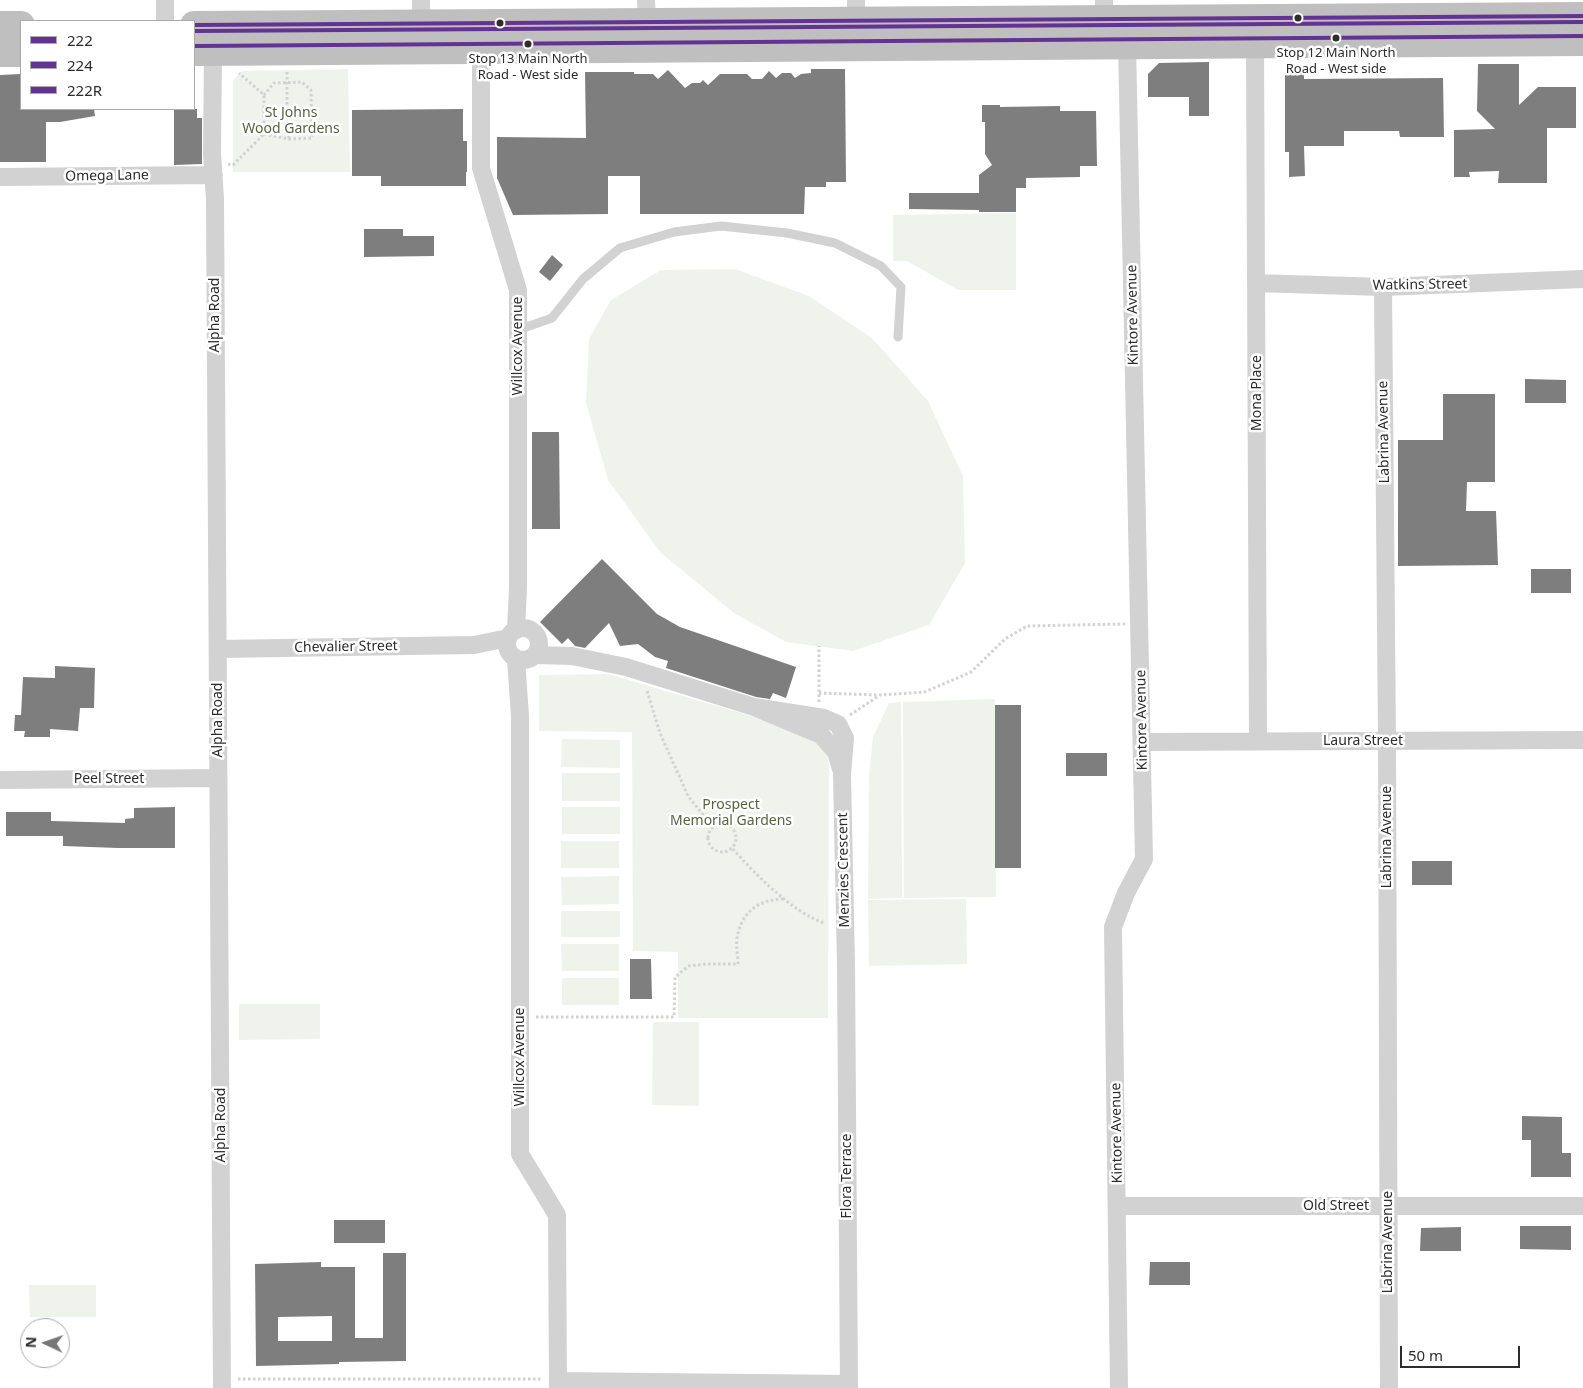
<!DOCTYPE html>
<html>
<head>
<meta charset="utf-8">
<style>
	body { margin:0 }
	#map { position:relative; width:1583px; height:1388px; overflow:hidden; background:#fff; font-family:"Noto Sans",sans-serif }
	canvas { display:block }
	.legend { position:absolute; left:20px; top:20px; width:175px; height:90px; box-sizing:border-box; background:#fff; border:1px solid #ababab; margin:0; padding:6px 9px; list-style:none; font-size:15px; color:#2d2d2d }
	.legend li { display:flex; align-items:center; gap:10px; height:25px }
	.legend b { width:25px; border:1px solid #ababab }
	.north { position:absolute; left:20px; top:1318px; width:50px; height:50px; box-sizing:border-box; background:#fff; border:1px solid #ababab; border-radius:50%; rotate:273deg; font-size:14px; font-weight:700; line-height:20px; text-align:center; color:#2d2d2d }
	.north::after { content:''; display:block; margin:auto; width:18px; height:22px; background:#767676; clip-path:polygon(50% 0,100% 100%,50% 72%,0 100%) }
	.scale { position:absolute; left:1400px; top:1346px; width:120px; height:22px; box-sizing:border-box; border:2px solid #2d2d2d; border-top:0; padding-left:6px; font-size:15px; line-height:18px; white-space:nowrap; color:#2d2d2d; -webkit-text-stroke:4px #fff; paint-order:stroke }
</style>
</head>
<body>
<div id="map">
<canvas width="1583" height="1388"></canvas>
<ul class="legend">
<li><b style="height:6px;background:#633293"></b>222</li>
<li><b style="height:6px;background:#633293"></b>224</li>
<li><b style="height:6px;background:#633293"></b>222R</li>
</ul>
<div class="north">N</div>
<div class="scale">50 m</div>
</div>
<script>
const context = document.querySelector('canvas').getContext('2d');
context.lineJoin = 'round';
function paint(path, color) {
  context.fillStyle = color;
  context.fill(path, 'evenodd');
}
function trace(path, color, width, dash) {
  context.strokeStyle = color;
  context.lineWidth = width;
  context.lineCap = dash ? 'butt' : 'round';
  context.setLineDash(dash || []);
  context.stroke(path);
}
function label(font, color, halo, rows, align = 'center') {
  context.font = font + ' "Noto Sans",sans-serif';
  context.lineWidth = 5;
  context.setLineDash([]);
  context.textBaseline = 'middle';
  context.strokeStyle = halo;
  context.fillStyle = color;
  for (const [text, x, y, turn = 0] of rows) {
    context.save();
    context.translate(x, y);
    context.rotate((+turn || 0) * Math.PI / 180);
    context.textAlign = isNaN(turn) ? turn : align;
    if (halo) context.strokeText(text, 0, 0);
    context.fillText(text, 0, 0);
    context.restore();
  }
}
const green = new Path2D(`
	M348,69L350,172H233V80L242,71Z
	M1016,213V290H958L907,261H893V215Z
	M735,269L809,296L872,338L928,401L963,476L965,563L929,625L853,651L786,642L734,613L660,552L608,480L586,403L589,339L611,300L661,270Z
	M608,674L809,733L822,744L829,761L828,1018H678V952L633,951L632,732L539,731V675Z
	M995,699L996,897L904,898L903,702Z
	M901,702L902,898L868,899L869,775L873,737L889,703Z
	M562,739L620,740V768L561,767Z
	M562,773H620V801H562Z
	M562,807H620V834H562Z
	M561,841H619V868H561Z
	M619,876V904L562,905L561,877Z
	M966,899L967,964L869,966L868,900Z
	M561,911H620V937H561Z
	M561,944H619V971H562Z
	M562,978H619V1005H562Z
	M239,1004H320V1039L239,1040Z
	M653,1022H699V1106L652,1105Z
	M29,1285H96V1317H30Z`);
const building = new Path2D(`
	M1209,62V116H1189V97H1148V74L1159,63Z
	M1478,64H1519V105L1538,87H1576V128H1547V183H1498L1499,171L1469,172L1470,177H1454V130L1495,129L1477,111Z
	M811,69H845L846,182H826V187H805L804,214H640V176H608V214L513,215L497,178V137L586,138L585,72H634V74H653L658,79L668,70L685,88L692,83H700L703,80L708,85L720,74H747L752,79H762L769,71L776,78L782,73H791L795,78L801,74L811,73Z
	M21,74V109H94L95,116L60,122H46V162H0V75Z
	M1285,74H1304V79L1443,78L1444,137H1400L1399,131H1344V146H1304L1305,176L1289,177V152H1285Z
	M982,105H1000V107L1060,106V111H1096L1097,166H1080V177L1026,178V188H1016V212H979V210L909,209V193H979V175L992,165L985,154V122H982Z
	M174,109H197V118H202V164L174,165Z
	M463,109V141H467V172H466V186H381V176H352V110Z
	M364,229H403V236H434V256L364,257Z
	M552,255L563,265L550,281L539,272Z
	M1525,379L1566,380V403H1525Z
	M1443,394H1495V482H1467L1466,511H1496L1498,565L1398,566V440H1443Z
	M532,432H559L560,529H532Z
	M602,559L657,614L680,627L796,667L786,698L773,693L770,699L756,697L666,668L668,661L655,657L638,644L620,646L609,623L585,648L575,646L568,638L562,644L540,622Z
	M1531,569H1571V593H1531Z
	M55,666L95,668L94,708H80L78,731L50,729V737H24L25,731H14L15,715H21L23,677L55,678Z
	M995,705H1021V868H995Z
	M1066,753H1107V776H1066Z
	M175,807V848H118L63,846V836H6V812H51V821L125,823V819L134,818V808Z
	M1412,861H1452V885H1412Z
	M630,959H651L652,999H630Z
	M1522,1116L1562,1117V1153H1571V1177H1531V1140H1522Z
	M334,1220H385V1243H334Z
	M1520,1226H1571V1250L1520,1249Z
	M1461,1227V1251H1420L1421,1228Z
	M383,1253H406V1361L339,1362V1364L256,1366L255,1264L321,1262V1267H355V1338H383ZM332,1316V1341H278V1317Z
	M1150,1262H1190V1285H1149Z`);
const path = new Path2D(`
	M287,72V107
	M288,116L289,139
	M264,134L289,139L312,138L311,90L302,82L274,83L264,95
	M228,164L233,165L264,134V95L239,73
	M647,691L660,733L688,796L713,827
	M819,693L879,695
	M819,702V646
	M850,715L880,695L925,692L971,672L1005,639L1027,626L1125,624
	M708 838a14 14 0 1 1 28 0a14 14 0 1 1-28 0Z
	M733,849C753,872 795,915 825,923
	M536,1017H674L675,977L689,966L706,964H738C738,955 735,942 738,933C744,909 762,899 785,899
	M238,1379H542`);
const lane = new Path2D(`
	M518,330L552,318L583,279L620,248L674,232L721,226L787,233L835,243L881,266L901,287L898,337`);
const street = new Path2D(`
	M646,0L647,22
	M1104,19V0
	M856,20V0
	M165,21V0
	M421,23V0
	M1255,44L1258,741
	M481,50V168L518,290V588L516,630
	M213,52L212,153L215,199L222,1388
	M0,177L214,175
	M1256,283L1383,287L1583,279
	M1383,287L1387,741L1389,1388
	M507 644a16 16 0 1 1 32 0a16 16 0 1 1-32 0Z
	M218,649L474,645L508,638
	M536,655L572,656L626,667L754,707L821,735L836,752L841,769
	M516,659L520,716V1154L557,1215L558,1388
	M754,707L824,718L838,724L845,738L842,775L846,965L849,1388
	M1143,742L1583,740
	M0,780L218,778
	M1118,1206H1583
	M558,1381L849,1384
	M1119,1388L1113,927L1126,893L1144,859L1127,45`);
const highway = new Path2D(`
	M0,25H21
	M194,25L1583,16
	M194,52L1583,42
	M0,53H21`);
const bus1 = new Path2D(`
	M194,25L1583,16`);
const bus2 = new Path2D(`
	M194,31L1583,22`);
const bus3 = new Path2D(`
	M194,46L1583,36`);
const markers = [
	[1298,18,4.5,"#2d2d2d"],
	[500,23,4.5,"#2d2d2d"],
	[1336,38,4.5,"#2d2d2d"],
	[528,44,4.5,"#2d2d2d"]
];
const busNames = [
	["Stop 12 Main North",1336,53],
	["Road - West side",1336,69],
	["Stop 13 Main North",528,59],
	["Road - West side",528,75]
];
const parkNames = [
	["St Johns",291,113],
	["Wood Gardens",291,129],
	["Prospect",731,805],
	["Memorial Gardens",731,821]
];
const streetNames = [
	["Omega Lane",107,176,-1],
	["Watkins Street",1420,285,-1],
	["Alpha Road",215,315,-90],
	["Kintore Avenue",1133,315,-91],
	["Willcox Avenue",518,346,-90],
	["Mona Place",1257,393,-90],
	["Labrina Avenue",1384,432,-91],
	["Chevalier Street",346,647,-1],
	["Alpha Road",218,720,-90],
	["Kintore Avenue",1142,720,-91],
	["Laura Street",1363,741],
	["Peel Street",109,779],
	["Labrina Avenue",1387,837,-90],
	["Menzies Crescent",844,870,-91],
	["Willcox Avenue",520,1057,-90],
	["Alpha Road",221,1125,-90],
	["Kintore Avenue",1117,1133,-91],
	["Flora Terrace",847,1176,-90],
	["Old Street",1336,1206],
	["Labrina Avenue",1388,1242,-90]
];
paint(green, '#f0f3ec');
paint(building, '#7e7e7e');
trace(path, '#d2d2d2', 3, [2.5, 2.5]);
trace(lane, '#d2d2d2', 9);
trace(street, '#d2d2d2', 18);
trace(highway, '#bfbfbf', 28);
trace(bus1, '#633293', 4);
trace(bus2, '#633293', 4);
trace(bus3, '#633293', 4);
for (const [x, y, r, color] of markers) {
  const dot = new Path2D();
  dot.arc(x, y, r, 0, 2 * Math.PI);
  context.fillStyle = color;
  context.fill(dot);
  trace(dot, '#fff', 2);
}
label('13px', '#2d2d2d', '#fff', busNames);
label('14px', '#55633f', '#fff', parkNames);
label('14px', '#2d2d2d', '#fff', streetNames);
</script>
</body>
</html>
